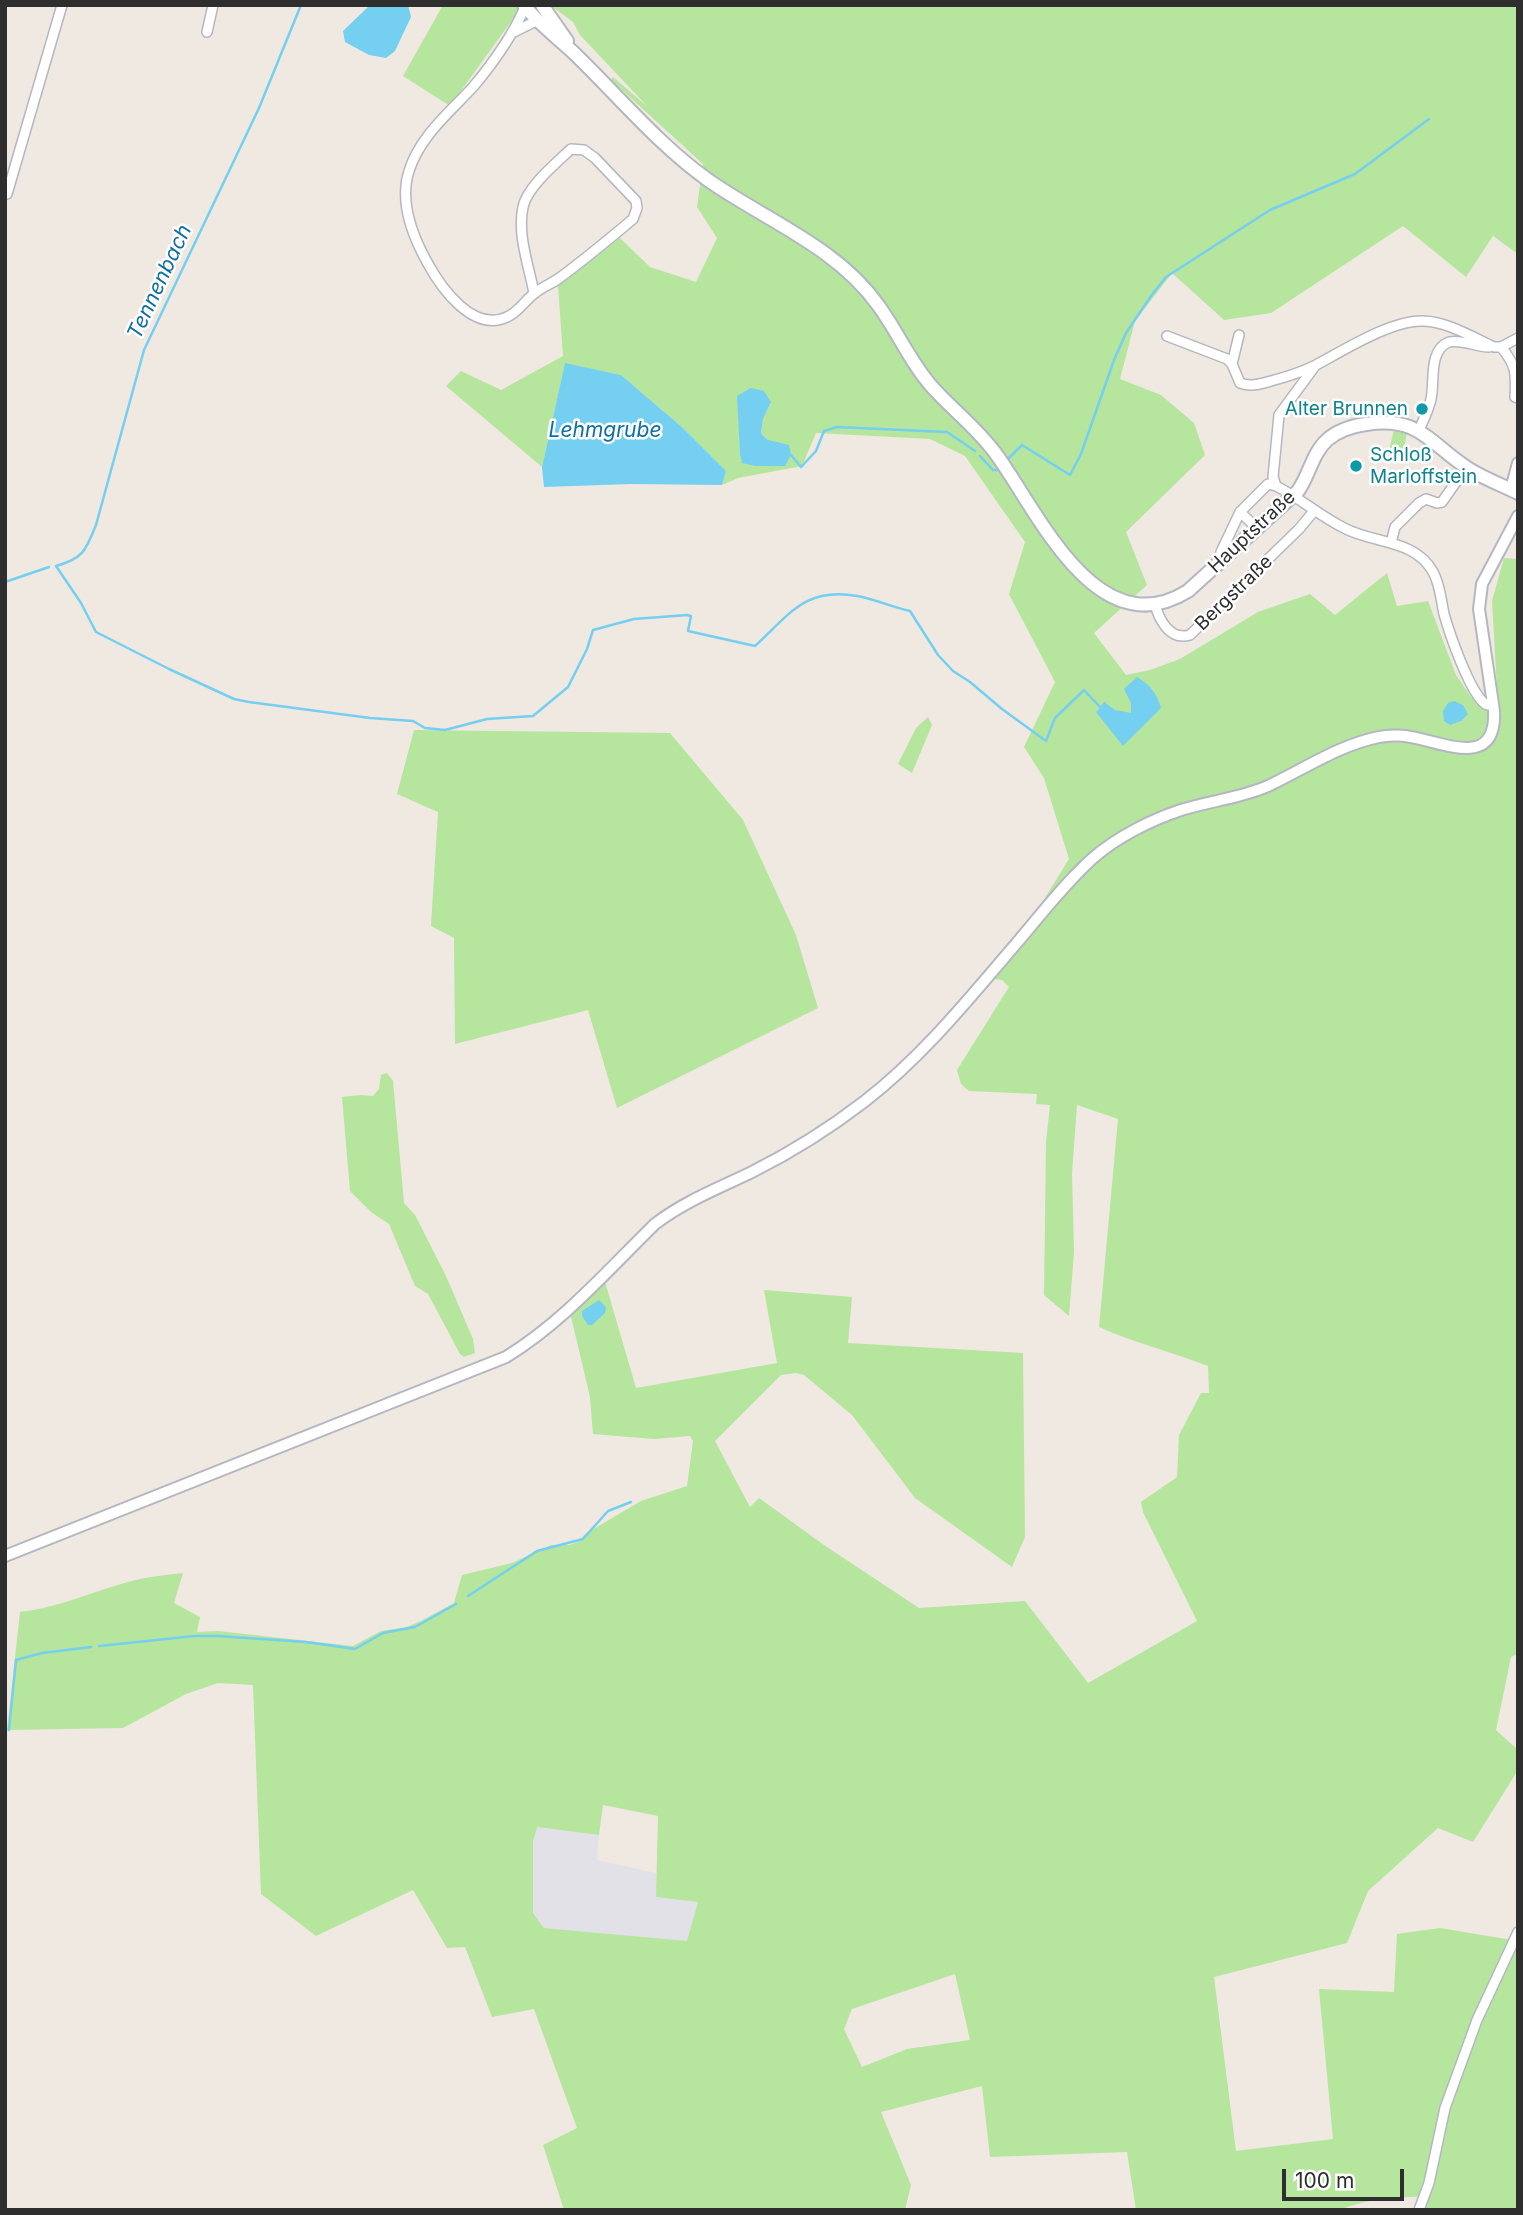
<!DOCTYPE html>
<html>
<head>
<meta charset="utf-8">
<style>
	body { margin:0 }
	#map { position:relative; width:1523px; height:2215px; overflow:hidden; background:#efe9e1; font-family:Inter,sans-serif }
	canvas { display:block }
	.frame { position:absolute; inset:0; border:7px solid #2e2e2e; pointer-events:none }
	.scale { position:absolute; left:1282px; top:2169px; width:122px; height:32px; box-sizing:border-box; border:4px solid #2e2e2e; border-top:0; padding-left:9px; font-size:21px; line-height:24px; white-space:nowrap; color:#2e2e2e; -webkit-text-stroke:5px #fff; paint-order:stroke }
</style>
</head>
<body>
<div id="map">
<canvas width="1523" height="2215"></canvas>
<div class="frame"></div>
<div class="scale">100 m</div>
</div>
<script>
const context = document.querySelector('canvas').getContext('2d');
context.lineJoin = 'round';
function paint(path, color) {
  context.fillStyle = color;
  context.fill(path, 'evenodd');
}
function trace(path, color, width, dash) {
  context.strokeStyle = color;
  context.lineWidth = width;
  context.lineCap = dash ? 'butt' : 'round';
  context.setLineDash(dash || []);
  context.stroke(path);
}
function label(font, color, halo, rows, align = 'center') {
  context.font = font + ' Inter,sans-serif';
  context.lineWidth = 5;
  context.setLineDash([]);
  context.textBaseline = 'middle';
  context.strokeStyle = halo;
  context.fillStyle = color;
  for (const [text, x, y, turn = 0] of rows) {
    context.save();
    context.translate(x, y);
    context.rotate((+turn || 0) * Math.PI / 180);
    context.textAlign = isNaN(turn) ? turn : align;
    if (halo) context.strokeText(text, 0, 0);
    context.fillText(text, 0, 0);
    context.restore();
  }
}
const industrial = new Path2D(`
	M537,1827L599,1835L597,1860L656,1873L657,1897L698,1902L688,1942L544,1928L533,1913V1842Z`);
const green = new Path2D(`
	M443,5H523L450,106L403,76Z
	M550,5H1518V254L1493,236L1466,277L1403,226L1271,313L1224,320L1172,273L1135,321L1120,379L1161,395L1194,423L1205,455L1126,532L1147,585L1094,633L1126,675L1150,670L1180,659L1258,612L1310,594L1335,615L1387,573L1397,606L1428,601L1456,675L1472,698L1497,690L1492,601L1504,558L1518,559V1654L1511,1657L1496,1730L1518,1750V1770L1473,1842L1438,1828L1368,1891L1347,1943L1214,1977L1236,2151L1333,2139L1319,1989L1394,1992L1397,1934L1440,1928L1512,1940L1518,1939V2210H1423L1426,2196C1397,2198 1367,2198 1340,2210H1136L1127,2152L990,2157L982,2086L881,2112L911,2185L905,2210H564L543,2145L577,2128L534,2009L492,2017L465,1947L447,1948L413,1890L316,1936L261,1894L253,1685L218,1683L186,1694L123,1728L7,1730L20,1612C57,1608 92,1592 128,1582C146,1577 164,1575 183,1573L174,1603L200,1617L197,1632L218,1631L353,1646L381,1631L406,1627L421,1621L454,1603L462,1575L512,1563L551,1545H569L578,1542L585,1534L641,1501L687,1486L693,1441L690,1436L654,1439L593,1434L590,1397L569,1308L603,1275L636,1388L777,1363L764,1290L852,1297L848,1343L1023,1353L1025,1537L1012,1567L915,1498L852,1415L804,1375L796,1373L781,1375L715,1441L750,1507L759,1498L824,1545L919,1608L1025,1601L1088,1683L1197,1621L1143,1512L1141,1502L1177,1477L1179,1435L1201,1393H1209L1208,1366C1172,1352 1135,1343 1099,1327L1118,1119L1077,1105L1072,1173L1074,1252L1069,1316L1044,1295L1046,1142L1050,1105L1036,1104L1037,1094L969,1091L961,1084L957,1070L1009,987L1002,980L995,979L1069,859L1044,778L1024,747L1055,682L1009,594L1025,542L965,456L930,439L816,433L802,466L738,478L722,485L726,471L683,428L621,375L565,364L542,467L446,386L461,371L501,390L563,356L558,286L620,238L650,267L696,282L717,238L697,207L703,164L611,80L613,77L648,107L580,35L573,22ZM771,402L763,419L761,433L768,440L740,454L739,424ZM603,1805L658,1816L656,1897L698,1902L687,1941L544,1928L533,1913V1842L537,1827L599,1835ZM955,1974L970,2040L907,2049L862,2067L844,2029L852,2009Z
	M1394,429L1407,432L1402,462L1391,460L1388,456Z
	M928,717L932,725L912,773L898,764L916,728Z
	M414,730L670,733L743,820L796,935L818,1008L617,1108L588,1010L455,1044L454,938L431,926L438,812L397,794Z
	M387,1073L393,1081L404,1203L415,1215L446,1276L473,1339L475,1353L464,1357L460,1354L428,1294L415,1286L389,1224L371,1212L350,1191L342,1097L360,1095L373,1096L379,1089L381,1075Z`);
const water = new Path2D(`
	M370,5H408L411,17L395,51L386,58L369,55L345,42L343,31Z
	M565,363L621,375L683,428L726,471L722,485L631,484L544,487L542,467Z
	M751,388L764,391L771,402L763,419L761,433L768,440L789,445L791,455L785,466H755L742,463L740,454L737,396Z
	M1137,677C1150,685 1157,693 1161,708L1123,746L1096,712L1105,703L1115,710L1131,713V703L1124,689Z
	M1454,701L1463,705L1468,714L1461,721L1450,725L1444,721L1443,711L1448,703Z
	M599,1300L606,1307L605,1313L592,1325H588L582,1316V1311Z`);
const stream = new Path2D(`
	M301,5L259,108L144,350L96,525C86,550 83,559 56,566L81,603L96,632L169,669L234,699L249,702L370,718L413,721L425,728L445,730L487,719L533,716L568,687L587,649L593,630L634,619L687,615L691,616L688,631L755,646C790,614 805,587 857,596C875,599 891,607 910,611L938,655L953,671L970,682L1002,709L1046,741L1055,718L1084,690L1101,708L1105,703
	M791,455L801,467L816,451L824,431L837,427L947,432L975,451
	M980,456L993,470H997
	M1009,458L1022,445L1070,475L1081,454L1114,360L1126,333L1151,296L1166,277L1270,210L1355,174L1429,119
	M5,582L49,567
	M468,1596L537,1551L583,1539L608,1511L631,1502
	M99,1646L195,1636H217L306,1642L355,1649L383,1633L415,1627L456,1604
	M9,1730L16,1660L42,1653L91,1647
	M5,1737L6,1736`);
const minor = new Path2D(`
	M525,7C512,37 494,62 473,87C449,113 420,136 409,171C399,202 412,235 427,262C441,288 473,333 507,317C519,312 525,300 535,293C542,287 551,284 558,279C584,260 608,240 633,219L637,208L636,201L595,158L584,150L571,149C556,163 527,187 523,207C517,235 529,266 534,293
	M207,32L213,5
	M514,32L536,21
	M7,194L62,5
	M1167,336L1227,359L1232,364L1240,383C1251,387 1260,384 1271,381C1286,377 1302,372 1316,365C1344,350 1393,319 1424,321C1448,322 1472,337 1494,347H1501C1517,366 1516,374 1515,397L1518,398
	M1501,347L1518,338
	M1232,364L1239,335
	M1315,366L1279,415L1273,477L1276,486C1300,498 1320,516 1344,528C1374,544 1415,539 1433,572C1440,584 1441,600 1444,614C1450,635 1468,687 1483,702C1487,706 1488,705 1493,705
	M1419,430C1423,421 1429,409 1431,399C1435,382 1428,350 1449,342C1461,339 1477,347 1489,347
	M1240,512L1258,529
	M1391,543L1395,527L1419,503L1426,499L1437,503L1442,502L1456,482L1473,471
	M1219,563L1221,552L1240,512L1268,484L1276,486
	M1155,604C1159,620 1170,641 1190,635L1299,529L1314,511
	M1419,2210L1429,2183L1445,2108L1477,2020L1518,1932`);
const tertiary = new Path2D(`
	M1511,489L1518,463
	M5,1556L506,1357C563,1322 607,1271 655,1224C685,1201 719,1188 752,1172C792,1152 830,1128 865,1101C922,1057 968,1000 1015,945C1040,916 1064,884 1093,858C1117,837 1151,820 1181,810C1209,801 1241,798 1268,786C1304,769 1339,745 1379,737C1387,736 1397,735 1405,736C1439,740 1497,772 1494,711L1479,609L1482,584L1518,516`);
const secondary = new Path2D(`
	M524,5C539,25 560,39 577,56C620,98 659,145 708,180C765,220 837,247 878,305C898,332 911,364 934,389C954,411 978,429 996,454C1038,511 1096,648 1188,591L1298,491C1309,476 1312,454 1327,440C1337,431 1352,426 1366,424C1419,415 1431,445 1469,469C1485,479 1502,485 1518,493
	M542,5L567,41`);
const markers = [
	[1422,409,7,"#0f9aa8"],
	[1356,466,7,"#0f9aa8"]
];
const cultureNames = [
	["Alter Brunnen",1408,409],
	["Schloß",1370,455,"left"],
	["Marloffstein",1370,477,"left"]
];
const streetNames = [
	["Hauptstraße",1252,532,-43],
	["Bergstraße",1234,593,-44]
];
const waterNames = [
	["Tennenbach",160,282,-65],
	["Lehmgrube",605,431]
];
paint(industrial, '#e3e1e8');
paint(green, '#b6e59e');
paint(water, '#75cff0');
trace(stream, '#75cff0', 2.5);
trace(minor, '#b4b7c1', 12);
trace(tertiary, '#b4b7c1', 14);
trace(secondary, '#b4b7c1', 16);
trace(minor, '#fff', 9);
trace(tertiary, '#fff', 10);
trace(secondary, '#fff', 12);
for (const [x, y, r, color] of markers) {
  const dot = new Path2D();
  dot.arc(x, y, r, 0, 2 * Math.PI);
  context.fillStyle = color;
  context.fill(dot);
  trace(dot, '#fff', 2.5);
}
label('19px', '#0d838f', '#fff', cultureNames, 'right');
label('19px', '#2e2e2e', '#fff', streetNames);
label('italic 21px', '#0d6fa3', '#fff', waterNames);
</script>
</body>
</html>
